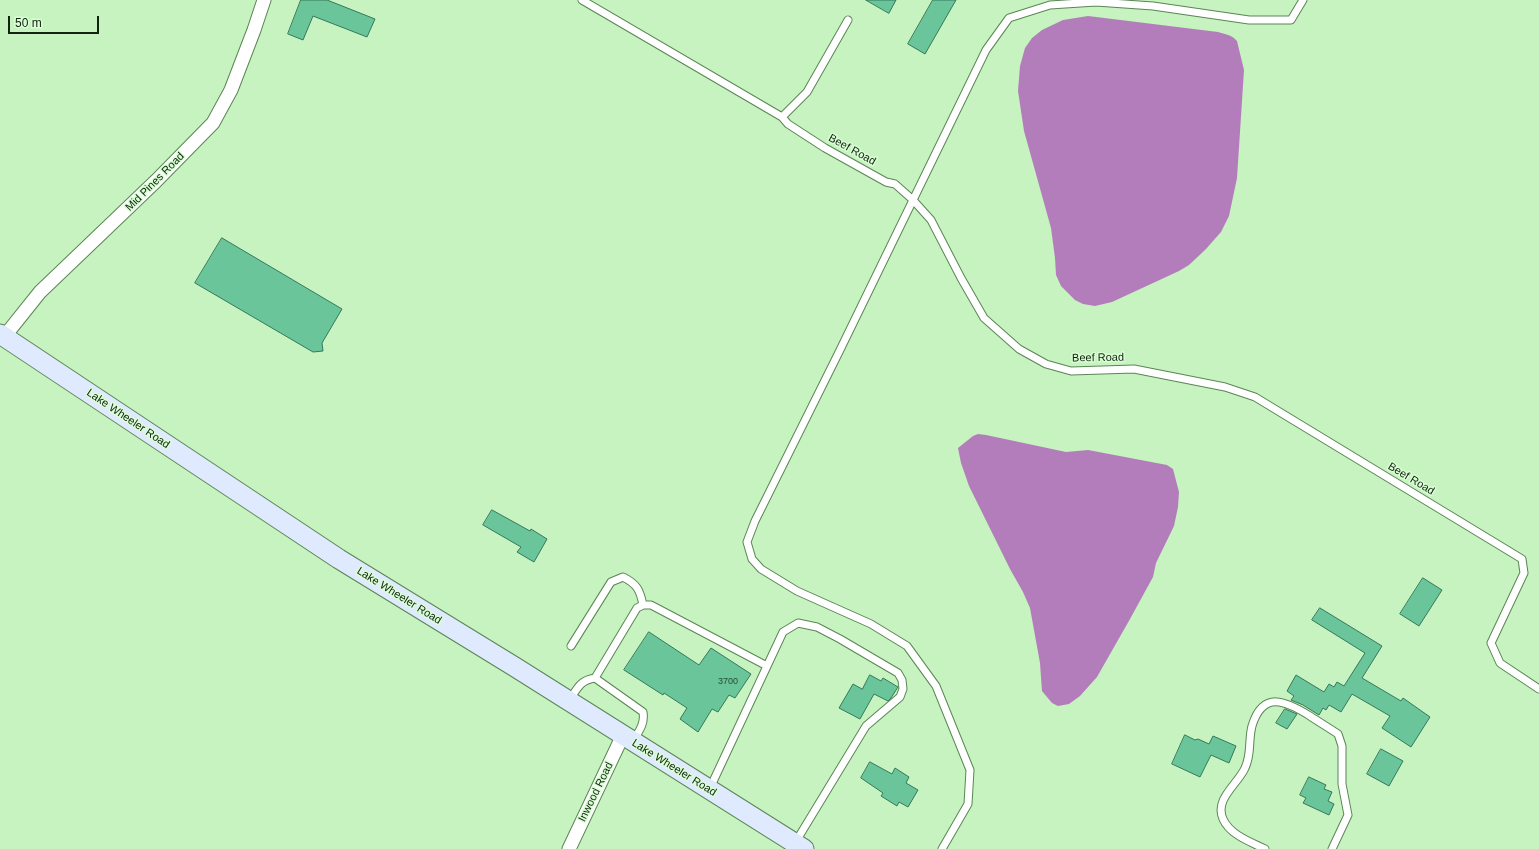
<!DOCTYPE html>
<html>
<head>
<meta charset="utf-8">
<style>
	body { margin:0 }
	#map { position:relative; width:1539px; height:849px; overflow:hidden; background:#c6f3bf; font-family:Arial,sans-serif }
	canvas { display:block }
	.scale { position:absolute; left:8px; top:16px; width:91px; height:18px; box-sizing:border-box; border:2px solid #11220f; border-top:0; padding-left:5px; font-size:12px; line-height:14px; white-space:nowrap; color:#11220f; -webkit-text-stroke:3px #d9fed4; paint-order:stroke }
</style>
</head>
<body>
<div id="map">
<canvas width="1539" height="849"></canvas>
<div class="scale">50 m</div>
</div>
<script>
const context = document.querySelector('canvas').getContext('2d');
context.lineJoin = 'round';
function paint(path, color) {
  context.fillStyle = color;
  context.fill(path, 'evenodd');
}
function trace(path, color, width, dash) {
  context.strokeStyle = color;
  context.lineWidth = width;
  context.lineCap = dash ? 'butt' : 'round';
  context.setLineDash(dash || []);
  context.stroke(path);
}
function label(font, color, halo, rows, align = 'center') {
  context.font = font + ' Arial,sans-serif';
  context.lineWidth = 3;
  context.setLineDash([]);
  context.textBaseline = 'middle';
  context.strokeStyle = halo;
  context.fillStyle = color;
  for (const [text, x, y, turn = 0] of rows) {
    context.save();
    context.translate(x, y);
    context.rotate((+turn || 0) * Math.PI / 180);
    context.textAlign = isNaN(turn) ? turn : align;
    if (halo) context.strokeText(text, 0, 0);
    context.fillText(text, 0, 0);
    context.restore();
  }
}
const water = new Path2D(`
	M1088,16L1218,32C1225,34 1232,35 1237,41L1244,70L1237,178L1229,216L1221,232L1206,249L1189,265L1179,271L1112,302L1095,306L1083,304L1075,300L1061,286L1056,275L1055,258L1051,228L1024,131L1018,91L1020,66L1025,48L1032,38L1042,30L1063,20Z
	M978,434L986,435L1066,452L1088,450L1167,465L1173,469L1179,492L1178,507L1174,526L1156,563L1153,577L1130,619L1097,677L1080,696L1069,704L1058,706L1052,703L1042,691L1040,663L1030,608L1023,592L1010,569L969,486L961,463L958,448L973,436Z`);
const building = new Path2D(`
	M301,0H327L375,19L367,37L313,16L303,40L288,34Z
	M866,0H896L889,13Z
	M933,0H956L925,54L908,44Z
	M222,238L342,309L322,343L323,351L313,352L195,283Z
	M492,510L530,531L531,529L547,539L534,562L517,552L521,547L483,525Z
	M1423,578L1442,590L1419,626L1400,614Z
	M1320,608L1382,646L1362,678L1401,701L1403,698L1430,717L1411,747L1382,728L1390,716L1352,694L1341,712L1329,705L1326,710L1323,708L1319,715L1303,705L1291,700L1294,696L1287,691L1296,675L1324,692L1329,684L1334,687L1337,682L1344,686L1365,653L1312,620Z
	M649,632L699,665L711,648L751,674L735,698L729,695L718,712L712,709L698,732L680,719L687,708L664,693L663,695L624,670Z
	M870,675L881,681L883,678L898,687L891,698L888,701L874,694L860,719L839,708L853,684L862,689Z
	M1285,709L1297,714L1287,729L1276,723Z
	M1185,735L1195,740L1198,739L1209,744L1213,736L1236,746L1229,763L1211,755L1200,777L1172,764Z
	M1381,749L1403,761L1389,786L1367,774Z
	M870,762L892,774L895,768L909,777L906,783L918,790L908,807L899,802L897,806L881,796L883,793L861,778Z
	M1309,777L1326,785L1324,789L1332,792L1328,801L1334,804L1329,815L1303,803L1306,798L1300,795Z`);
const lane = new Path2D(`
	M582,0L782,117L788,124L825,148L886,182L895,184L913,200L931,220L961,278L984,318L1019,349L1046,364L1071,371L1134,369L1225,387L1255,397L1522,559L1524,573L1491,643L1500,663L1539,689
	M782,117L807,92L848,20
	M571,646L611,582L623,577C637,584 640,590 643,605
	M595,678L637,608L643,605H651L767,666
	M569,701C577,689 580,680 595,678L643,712C645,724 639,731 633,741
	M710,788L783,632L798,623L817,627L840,639L898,673L902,680L903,689L900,697L866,726L795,843
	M942,849L968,804L970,770L936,686L907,646L871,624L797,591L761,569L752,559L747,542L755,521L840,350L986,50L1009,18L1050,5L1096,2L1153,6L1249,20H1291L1303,0
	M1265,849C1251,842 1230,835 1223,819C1214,799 1238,784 1245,768C1252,753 1248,741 1252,726C1263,690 1286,701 1310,716C1319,722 1329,728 1338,734L1342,746V784L1348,815L1332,849`);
const street = new Path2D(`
	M4,337L40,292L156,181L213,123L231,90L254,30L264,0
	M569,849L623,735`);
const secondary = new Path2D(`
	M0,334L339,559L515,667L804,849`);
const numberNames = [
	["3700",728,682]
];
const streetNames = [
	["Beef Road",852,150,29],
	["Mid Pines Road",155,182,-45],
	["Beef Road",1098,358,-1],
	["Lake Wheeler Road",128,419,34],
	["Beef Road",1411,479,31],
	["Lake Wheeler Road",399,596,32],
	["Lake Wheeler Road",674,768,32],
	["Inwood Road",596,792,-64]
];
paint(water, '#b37dbc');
paint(building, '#6ac59a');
trace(building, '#35785a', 1);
trace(lane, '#5b8555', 9);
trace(street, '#5b8555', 15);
trace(secondary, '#5b8555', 21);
trace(lane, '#fff', 7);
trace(street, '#fff', 13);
trace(secondary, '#dfeaff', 19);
label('9px', '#274b32', null, numberNames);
label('11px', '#11220f', '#d9fed4', streetNames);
</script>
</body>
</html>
